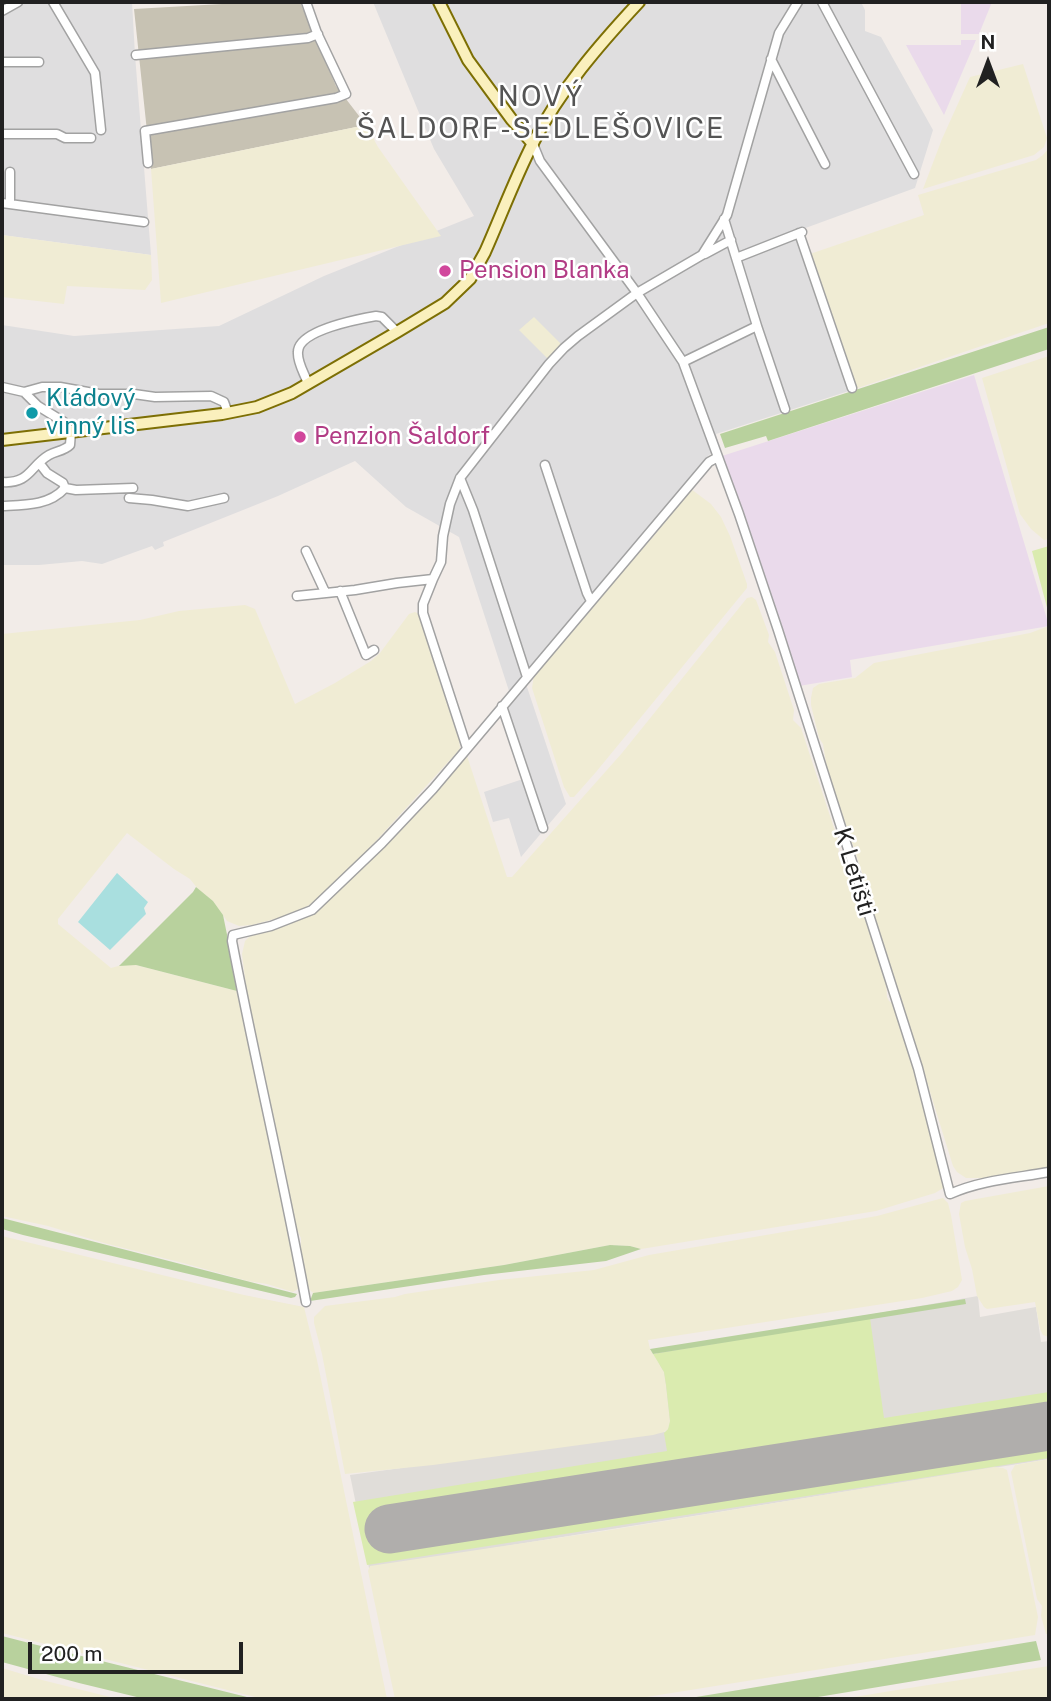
<!DOCTYPE html>
<html>
<head>
<meta charset="utf-8">
<style>
	body { margin:0 }
	#map { position:relative; width:1051px; height:1701px; overflow:hidden; background:#f2ece8; font-family:"Public Sans",sans-serif }
	canvas { display:block }
	.frame { position:absolute; inset:0; border:4px solid #212121; pointer-events:none }
	.north { position:absolute; left:953px; top:28px; width:70px; height:70px; -webkit-text-stroke:5px #fff; paint-order:stroke; rotate:0deg; font-size:19px; font-weight:700; line-height:28px; text-align:center; color:#212121 }
	.north::after { content:''; display:block; margin:auto; width:24px; height:32px; background:#212121; clip-path:polygon(50% 0,100% 100%,50% 72%,0 100%) }
	.scale { position:absolute; left:28px; top:1642px; width:215px; height:32px; box-sizing:border-box; border:4px solid #212121; border-top:0; padding-left:9px; font-size:21px; line-height:24px; white-space:nowrap; color:#212121; -webkit-text-stroke:5px #fff; paint-order:stroke }
</style>
</head>
<body>
<div id="map">
<canvas width="1051" height="1701"></canvas>
<div class="frame"></div>
<div class="north">N</div>
<div class="scale">200 m</div>
</div>
<script>
const context = document.querySelector('canvas').getContext('2d');
context.lineJoin = 'round';
function paint(path, color) {
  context.fillStyle = color;
  context.fill(path, 'evenodd');
}
function trace(path, color, width, dash) {
  context.strokeStyle = color;
  context.lineWidth = width;
  context.lineCap = dash ? 'butt' : 'round';
  context.setLineDash(dash || []);
  context.stroke(path);
}
function label(font, color, halo, rows, align = 'center') {
  context.font = font + ' "Public Sans",sans-serif';
  context.lineWidth = 5;
  context.setLineDash([]);
  context.textBaseline = 'middle';
  context.strokeStyle = halo;
  context.fillStyle = color;
  for (const [text, x, y, turn = 0] of rows) {
    context.save();
    context.translate(x, y);
    context.rotate((+turn || 0) * Math.PI / 180);
    context.textAlign = isNaN(turn) ? turn : align;
    if (halo) context.strokeText(text, 0, 0);
    context.fillText(text, 0, 0);
    context.restore();
  }
}
const residential = new Path2D(`
	M2,2H133H132L135,55L151,255L2,235Z
	M373,2H861L865,10V31L881,37L933,130L915,188L800,230L855,389L716,434L720,449L709,455L523,675L566,804L521,857L509,818L493,822L484,792L529,777L507,709L509,691L459,537L406,507L355,461L278,496L163,542L164,546L155,550L152,546L102,564L82,561L39,565H2V325L74,336L219,326L324,276L474,216L434,149Z`);
const industrial = new Path2D(`
	M961,2H992L979,34H961Z
	M961,40H976L944,115L906,45H961Z
	M974,375L1049,626L850,660L852,677L799,686L722,456Z`);
const airport = new Path2D(`
	M978,1296L980,1317L1036,1307L1041,1342L1049,1341V1459L369,1568L350,1475L671,1431L657,1351Z`);
const construction = new Path2D(`
	M257,2H300L336,86L366,125L151,169L134,9Z`);
const farmland = new Path2D(`
	M1023,64L1047,138L1044,147L1034,155L923,189L942,139L970,77Z
	M366,125L378,147L441,236L161,303L151,169Z
	M1049,148V323L855,389L810,254L924,215L918,195L1036,160L1043,155Z
	M2,235L151,255L152,280L145,290L67,286L64,304L2,297Z
	M534,317L562,345L549,360L519,330Z
	M1049,356V539L1044,540L1031,529L1020,514L982,378Z
	M691,489L711,504L721,517L730,536L747,584V588L596,772L574,797H570L564,787L532,688L534,675L621,572L653,537Z
	M752,597L756,600L769,635L768,642L775,652L794,710L793,720L801,728L838,840L839,856L845,863L882,965L886,980L887,997L889,1001L894,1004L931,1120L932,1140L934,1143L945,1187L935,1193L876,1211L746,1232L641,1249L630,1246L610,1245L504,1265L313,1293L309,1289L301,1259V1238L295,1226L248,1003L242,954L245,941L249,937L305,917L315,911L407,820L467,756L507,877H512L622,753L743,603L747,598Z
	M245,605L255,609L295,704L335,683L371,661L380,653L409,614L415,612L419,614L425,628L459,737L460,749L375,842L340,879L312,903L297,913L252,925L239,926L227,921L213,901L198,889L190,879L174,869L127,833L58,919V924L111,968L122,965H136L237,991L298,1281V1289L293,1292L267,1284L248,1281L183,1263L104,1243L48,1226L2,1216V634L140,620L179,611Z
	M1049,626V1168L984,1178H966L957,1172L953,1166L900,995L872,909L862,872L827,769L823,744L819,738L811,705V698L813,688L819,684L855,678L874,663L1030,633Z
	M1049,1186V1337L1043,1335L1040,1329L1035,1302L994,1308L987,1309L984,1307L977,1296L972,1269L965,1247L959,1214L961,1203L965,1201Z
	M943,1198L948,1203L951,1215L962,1280L958,1287L952,1291L922,1298L648,1340L650,1349L664,1372L666,1385L670,1421L668,1429L664,1432L653,1435L433,1465L345,1474L322,1354L314,1323V1317L325,1306L395,1297L405,1294L499,1280L594,1270L649,1255L877,1216Z
	M2,1236L244,1295L304,1307L317,1360L387,1699H263L2,1633Z
	M1049,1459V1634H1046L1041,1616L1042,1606L1037,1599L1011,1472L1015,1465Z
	M994,1467L1003,1468L1007,1470L1038,1617L1035,1635L634,1699H395L368,1571L370,1566L604,1531Z
	M1049,1666V1699H842L903,1689Z
	M2,1668L42,1680L118,1699H2Z`);
const grass = new Path2D(`
	M1049,546V615L1032,551Z
	M870,1318L884,1418L1049,1392V1458L367,1565L353,1502L667,1451L664,1433L668,1429L670,1421L666,1385L664,1372L653,1354Z`);
const forest = new Path2D(`
	M1049,327V349L768,441L766,436L725,448L720,434Z
	M196,887L213,901L223,915L240,998L237,991L136,965L119,966L193,892Z
	M2,1218L297,1294L295,1297L291,1298L23,1235L2,1229Z
	M610,1245L630,1246L641,1249L606,1261L484,1275L310,1301L313,1293L504,1265Z
	M965,1299L966,1304L653,1354L650,1349Z
	M2,1636L33,1644L255,1699H145L79,1683L2,1662Z
	M1036,1641L1041,1660L806,1699H684Z`);
const water = new Path2D(`
	M117,873L148,902L144,908L146,914L110,950L78,922Z`);
const runway = new Path2D(`
	M389,1529L1049,1426`);
const street = new Path2D(`
	M53,2L95,73L101,130
	M822,2L914,174
	M2,11L18,2
	M136,55L308,38L318,34
	M771,59L825,164
	M2,62H39
	M2,134H57L65,138H91
	M533,144L540,161L637,293L683,362L739,514L778,630L918,1068L950,1194C981,1180 1016,1178 1049,1172
	M148,163L145,131L336,98L346,94L317,33L306,2
	M10,172V204
	M2,203L144,222
	M799,233L852,388
	M705,254L731,240
	M736,258L802,232
	M757,326L785,409
	M683,362L757,326L724,219
	M308,384C305,374 297,363 298,352C298,330 359,319 376,316L382,317L397,332
	M2,387L24,392L38,406L64,422L71,432L70,445C64,451 56,451 49,455C30,466 30,484 2,482
	M24,392L42,387H60L99,394H134L155,397L211,396L224,402L228,413
	M545,465L587,593L591,601
	M460,478L473,510L527,677
	M65,488L76,490L133,488
	M129,498L152,500L188,506L224,498
	M2,506C24,505 49,506 65,488L63,483L47,473L40,464
	M306,551L325,592
	M433,579L423,604V613L467,748
	M340,591L366,655L374,650
	M297,596L355,590L397,583L433,579L441,562L443,536L450,504L460,478L549,364L564,348L578,336L637,293L702,255L727,215L779,33L798,2
	M502,706L543,828
	M306,1302C284,1181 255,1061 232,941L233,935L271,926L312,910L382,843L433,789L709,462L718,457`);
const secondary = new Path2D(`
	M439,2L468,60L512,120L533,144
	M2,440L222,414L257,407L292,393L397,332L445,303L470,279L485,252C501,216 515,178 533,143C560,90 599,45 639,2`);
const markers = [
	[445,271,7,"#d1479c"],
	[32,413,7,"#0f9aa8"],
	[300,437,7,"#d1479c"]
];
const hotelNames = [
	["Pension Blanka",459,271],
	["Penzion Šaldorf",314,437]
];
const cultureNames = [
	["Kládový",46,399],
	["vinný lis",46,427]
];
const streetNames = [
	["K Letišti",854,872,73]
];
const quarterNames = [
	["NOVÝ",541,97],
	["ŠALDORF-SEDLEŠOVICE",541,129]
];
paint(residential, '#dfdedf');
paint(industrial, '#eadaeb');
paint(airport, '#e0ddd9');
paint(construction, '#c7c2b3');
paint(farmland, '#f0ecd4');
paint(grass, '#daebaf');
paint(forest, '#b8d19d');
paint(water, '#a9dfdf');
trace(runway, '#b0aeac', 49);
trace(street, '#a2a2a2', 11);
trace(secondary, '#7d6f04', 14);
trace(street, '#fff', 8);
trace(secondary, '#faf0bd', 10);
for (const [x, y, r, color] of markers) {
  const dot = new Path2D();
  dot.arc(x, y, r, 0, 2 * Math.PI);
  context.fillStyle = color;
  context.fill(dot);
  trace(dot, '#fff', 2.5);
}
label('24px', '#b23c85', '#fff', hotelNames, 'left');
label('24px', '#0d838f', '#fff', cultureNames, 'left');
label('24px', '#212121', '#fff', streetNames);
context.letterSpacing = '2px';
label('28px', '#545454', '#fff', quarterNames);
context.letterSpacing = '0px';
</script>
</body>
</html>
